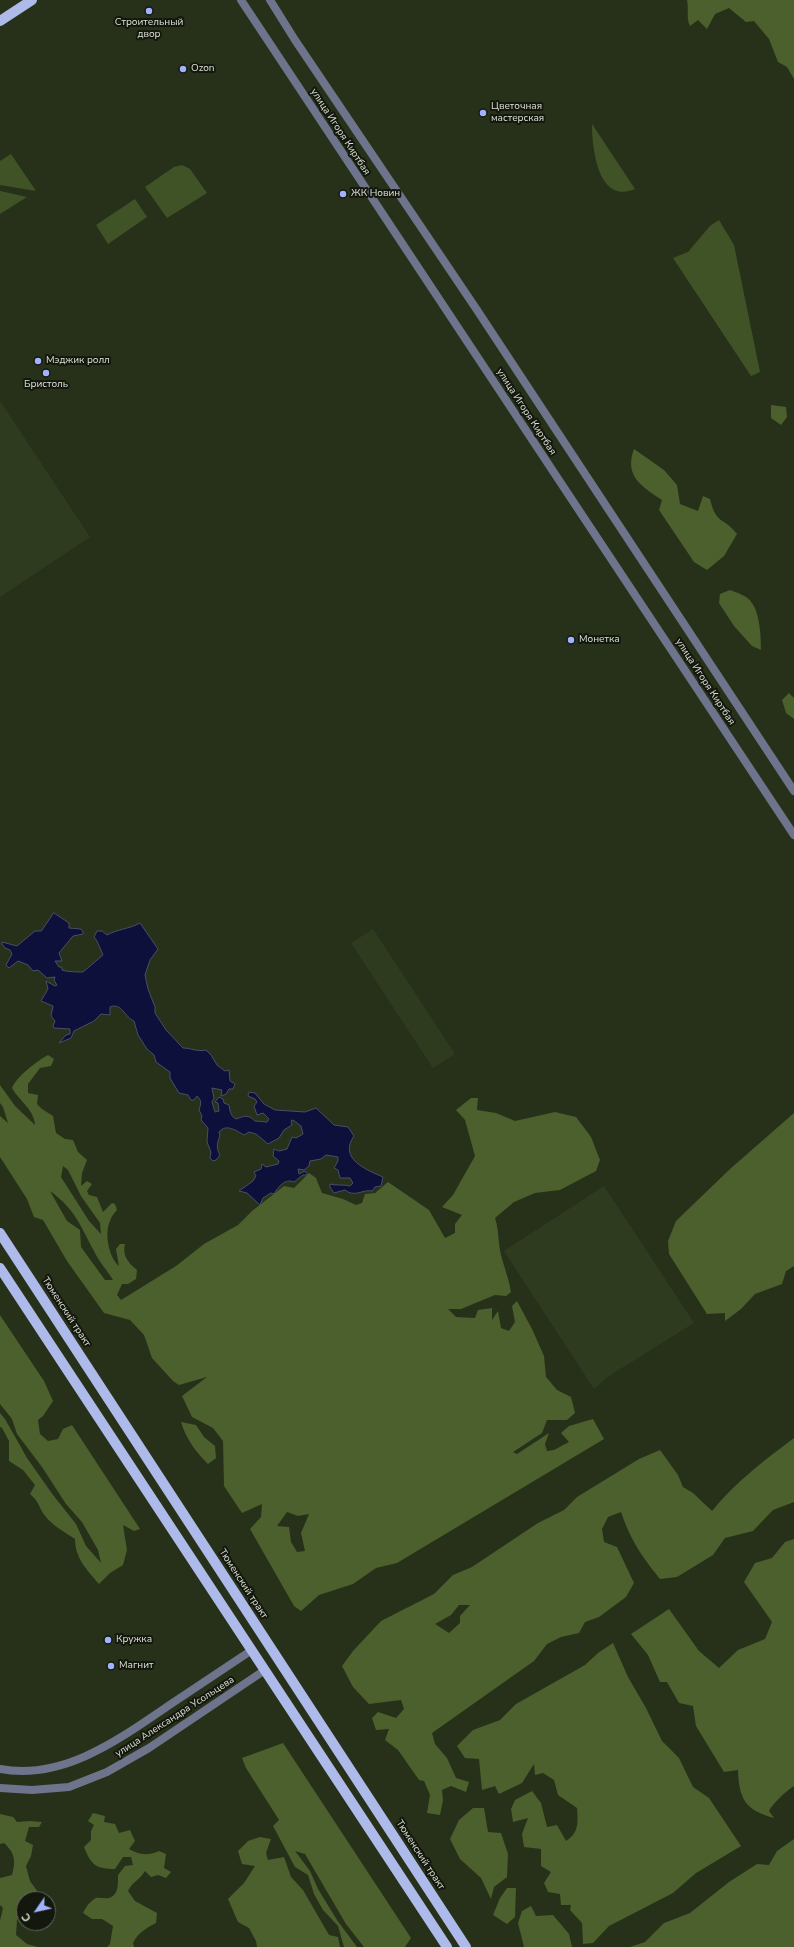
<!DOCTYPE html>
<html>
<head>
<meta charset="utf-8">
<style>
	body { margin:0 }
	#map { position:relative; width:794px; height:1947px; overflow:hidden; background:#27311a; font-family:"Nunito Sans",sans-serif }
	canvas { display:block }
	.north { position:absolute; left:16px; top:1891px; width:40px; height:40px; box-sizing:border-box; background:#13170d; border:1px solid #63675c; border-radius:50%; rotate:236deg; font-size:11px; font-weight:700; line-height:16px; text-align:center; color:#dae0d2 }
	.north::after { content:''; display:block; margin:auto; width:14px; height:18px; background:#a0b3fd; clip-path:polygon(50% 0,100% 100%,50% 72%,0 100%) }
</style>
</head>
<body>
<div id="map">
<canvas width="794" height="1947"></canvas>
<div class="north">С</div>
</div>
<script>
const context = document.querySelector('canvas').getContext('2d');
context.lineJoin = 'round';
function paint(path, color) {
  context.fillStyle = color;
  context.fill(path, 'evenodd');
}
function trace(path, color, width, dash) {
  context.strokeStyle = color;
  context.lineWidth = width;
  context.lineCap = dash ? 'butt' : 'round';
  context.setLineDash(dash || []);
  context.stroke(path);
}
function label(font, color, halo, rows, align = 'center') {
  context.font = font + ' "Nunito Sans",sans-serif';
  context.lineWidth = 4;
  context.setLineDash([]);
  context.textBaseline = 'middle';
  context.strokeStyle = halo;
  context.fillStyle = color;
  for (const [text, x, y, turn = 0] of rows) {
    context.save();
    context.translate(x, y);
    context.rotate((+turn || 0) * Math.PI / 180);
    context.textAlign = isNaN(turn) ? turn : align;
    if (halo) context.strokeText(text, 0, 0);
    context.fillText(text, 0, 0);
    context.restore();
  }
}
const built = new Path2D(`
	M0,401L90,537L0,597Z
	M373,929L455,1054L433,1068L351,943Z
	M604,1186L694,1323L609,1376L594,1389L504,1251Z`);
const green = new Path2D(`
	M592,124L635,189C598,205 592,148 592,124Z
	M11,154L36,191L0,185V161Z
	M182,165L190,169L207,193L167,218L145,187L174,167Z
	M0,191L27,197L0,214Z
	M135,199L147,217L108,244L96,225Z
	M719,220L734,245L760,372L751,376L673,258L688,252L710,226Z`);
const forest = new Path2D(`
	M687,0H794V79L787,67L778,62L769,39L754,21L746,22L729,8L715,14L707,29L698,20L690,26C686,18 689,9 687,0Z
	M771,405L786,407L787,417L781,425L771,418Z
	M634,449L664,470L677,485L680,504L698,511L703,496L710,499C716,525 724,517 737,534L724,556L707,570L694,562L659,510L662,500C641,486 624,476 634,449Z
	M730,590C737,593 747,595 752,603C760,614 761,637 761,650L752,646L734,626L719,603L720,594Z
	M789,693L794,698V719L786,713L782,700Z
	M48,1055L54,1059L51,1066L40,1068L28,1084V1093L38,1095L37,1104L42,1109L53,1116L56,1133L65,1139L73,1140L78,1152L87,1160L82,1173L81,1186L87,1181L92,1184L87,1191L89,1195L97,1197L103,1212L112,1203L115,1204L117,1210C114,1213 111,1217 110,1221C104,1233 109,1258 119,1266L116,1249L120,1244H125C122,1255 128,1263 137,1270L136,1279L128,1284H122L117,1295L121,1300L176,1266L204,1244L238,1225L252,1211L284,1186L294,1188L309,1173L316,1178L322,1193L343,1199L356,1205L362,1203L365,1194L375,1193L388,1182L429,1210L445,1238L455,1233V1224L462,1215L442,1207L453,1195L475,1156L465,1120L456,1110L471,1098H478L477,1110L496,1113L515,1121L555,1112L576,1117L591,1137L600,1160L596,1171L560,1190L535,1193L514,1202L495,1218C499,1230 498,1242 501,1255C504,1267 509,1279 511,1292L506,1296L495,1295L461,1309H448L456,1317L475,1318L478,1310L492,1308V1320L498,1311L501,1328L509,1331L515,1322L512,1306L517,1301L532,1329L544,1356L546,1377L557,1390L571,1397L575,1413L567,1420H547L542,1433L513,1452L517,1454L549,1433L545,1444L547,1451L554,1450L569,1442L561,1433L569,1426L593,1419L604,1439L397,1563L376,1568L353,1584L319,1595L301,1611L294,1606L250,1529L261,1517L262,1504L242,1513L224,1486L223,1441L213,1428L192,1417L182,1396L207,1377L179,1385L173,1381L152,1358L144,1335L130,1320L104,1313L67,1261L43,1220L34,1217L27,1199L0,1157V1116L8,1123L3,1107L0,1103V1085L15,1106L35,1125C34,1109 19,1101 12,1088C16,1077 37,1061 48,1055ZM63,1166L68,1170L81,1196L100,1223L101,1234L89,1221L61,1177ZM50,1191C75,1209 80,1225 94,1251C99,1262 107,1270 113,1280H105L81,1247L80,1230L67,1221ZM287,1512L298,1516L309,1514L301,1533L305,1551L297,1552L291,1542L289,1527L277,1526Z
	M794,1113V1266L786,1271L782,1284L755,1294L741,1309L725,1321V1313L707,1314L669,1254L668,1241L676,1221L730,1169Z
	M0,1315L44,1381L53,1401L43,1416L38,1420L40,1434L48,1441L58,1439L63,1429L72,1425L140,1529L134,1531L123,1525L127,1550L123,1565L110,1573L99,1584C87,1570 75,1558 75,1539C64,1532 50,1524 43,1513C37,1503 39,1502 30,1494L35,1485L23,1470L9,1461V1441L2,1428L0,1427V1413L5,1419L27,1458L53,1495L76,1524L86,1546L101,1563L98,1550L82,1522L66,1504L42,1467L17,1434L12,1419L0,1404Z
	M181,1422L196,1425L204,1437L215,1446L216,1458L208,1464C196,1452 186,1439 181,1422Z
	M794,1438V1502L773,1510L753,1531L725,1538L713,1555L677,1577L660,1579C641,1555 631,1541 621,1512L608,1517L602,1529L604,1542L617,1547L634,1583L626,1597L599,1617L585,1622L579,1633L561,1637L547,1644L534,1661L432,1733L435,1744L447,1758L456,1778L469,1782L466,1792L451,1786L442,1790L443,1800L440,1815L427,1813L430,1795L424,1781L419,1780L398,1750L385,1740L389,1729L376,1730L372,1718L378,1712L396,1718L404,1709L401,1700L369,1704L353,1687L342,1666L353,1651L381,1621L434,1594L453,1575L472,1567L538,1523L564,1510L577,1497L639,1459L660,1450L678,1475L683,1487L693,1493L712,1511C735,1482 765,1460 794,1438ZM459,1605H470L460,1616V1623L449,1633L435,1624L451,1615Z
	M794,1539V1786C786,1791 773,1803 769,1811L774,1818C745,1810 739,1799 738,1770L724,1772L696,1726L693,1706L679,1703L667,1682H660L648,1655L631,1634L669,1609L699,1651L719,1668L738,1650L765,1639L772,1622L744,1582L755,1563L772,1558L785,1542Z
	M613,1643L628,1677L646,1708L662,1741L679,1758L693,1787L709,1798L741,1846L696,1873L673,1893L609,1926L593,1943L583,1944L582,1923L570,1910L571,1905H561L560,1894L548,1892L544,1883L551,1872L541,1866V1849L524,1847L522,1834L528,1818L513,1822L511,1809L515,1800L532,1791L541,1803L547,1827L557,1825L566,1841C579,1833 578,1822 577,1808L558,1795L554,1780L543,1773L535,1775L534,1764L522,1783L499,1794L495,1786L482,1790L479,1759L465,1758L457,1746L473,1730L500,1720L516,1704L585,1665L598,1653Z
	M283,1743L411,1938L405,1947H364L346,1924L305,1854L295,1851L310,1871L318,1889L337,1920L357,1947H344L338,1926L323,1910L314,1894L308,1875L295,1867L273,1826L279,1820L246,1768L242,1758Z
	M473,1808H484L488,1832L501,1833L508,1854L507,1877L494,1887L491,1899L481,1878L460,1859L450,1839L459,1820Z
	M93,1813L105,1816L104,1822L115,1824L119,1833L130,1830L135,1841L129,1849C140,1855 147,1856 159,1851L166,1854L164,1868L171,1872L166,1878L158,1875L151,1877L145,1871C140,1880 132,1882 128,1891L135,1901L157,1913L156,1923C146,1928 138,1933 133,1943L134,1947H107L110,1944L113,1926L102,1919H92L83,1913C86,1907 89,1902 96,1898C100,1897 105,1899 109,1898C119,1895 118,1883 118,1875L125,1866L133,1865L131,1857H123L115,1869C96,1869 91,1865 84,1847L91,1840V1831L94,1825L88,1821Z
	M0,1814L13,1817L17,1822L30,1821L42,1822L39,1827H29L25,1841L33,1845L31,1856L26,1866L30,1881L43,1899H24V1912L17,1920L16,1935L27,1944L38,1947H0V1921L3,1908L0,1905V1878L12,1875C16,1861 15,1853 4,1843L0,1844Z
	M260,1837L271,1839L266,1853L268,1860L284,1857L291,1877L303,1890L329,1935L338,1937L340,1947H257L256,1941L249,1928L238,1922L228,1899L244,1883L255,1866L242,1864L238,1851L248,1841Z
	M794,1839V1947H630L645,1942L664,1923L690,1913L729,1882L757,1864L769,1865L777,1851Z
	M507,1888H516L515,1917L507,1924L493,1915L500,1898Z
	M531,1906L536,1916L553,1915L569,1934L572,1947H524L518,1923L522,1911Z`);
const water = new Path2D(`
	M54,913L69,923V928L81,929L83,932V934L73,936L59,953L62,961H55L59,967H62V970C67,972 78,972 83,972L103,955L97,941L94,937L97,931H102L107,935C118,929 129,929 140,923L158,949L150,960L145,975L148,989L155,1007V1013L166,1030L183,1048C191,1048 197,1052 206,1050L211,1055L217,1065L225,1071L229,1070L230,1081L235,1084L233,1089H229L226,1094L221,1096L222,1090L212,1088L214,1098L212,1102L215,1112L219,1111L218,1103L215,1102L219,1097L223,1099L224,1103L229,1105C230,1110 230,1116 236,1119C244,1116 248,1114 255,1121L267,1122L269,1119L263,1113L257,1115L254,1106L257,1102L255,1099L248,1096L249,1092L255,1093L264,1104L275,1110L305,1112L316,1108L334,1125L348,1127L354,1136C338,1159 367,1170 383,1177L381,1186L375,1187L372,1191C363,1189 354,1198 345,1190L334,1193L330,1187V1184C337,1186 343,1184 350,1186L353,1183L350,1178H340L338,1170L334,1168L338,1161V1157L326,1155L321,1159L310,1161L309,1166L304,1170L298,1169L299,1174L305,1171L308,1175H303L294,1182C285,1178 278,1187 274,1194L271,1193L263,1198L260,1205L247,1193L239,1191L253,1181L256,1176L254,1172L261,1169L262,1164L266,1167L278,1164L279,1161L273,1156L274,1149L279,1151L287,1149L292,1137L296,1138L303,1134L301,1126L293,1120L291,1121L292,1125L284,1130L279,1138L268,1144L256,1134L249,1132L244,1135C237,1131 226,1123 219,1132L220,1136C217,1142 216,1149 220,1155L216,1160L213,1161L210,1158L211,1152L207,1142L208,1128L201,1120L202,1116L199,1110C201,1104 202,1100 197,1096L194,1100H191L188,1095L179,1093L170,1078V1072L156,1062L154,1055L147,1049L138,1035L134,1021C125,1018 122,1002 110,1007V1015L101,1014L94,1021L74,1031L71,1038L59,1043L66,1035L70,1034V1029L54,1028L53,1026L55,1021L51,1016L53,1006L41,1001L48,989L46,981L55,986L57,985L54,980L55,977L47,978L38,970L33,971L28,965L18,961L9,968L6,965L12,954L10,950L5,948L2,944V942L17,946L35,931H41Z`);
const minor = new Path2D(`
	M241,0L794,835
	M270,0L295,40L477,310L794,791
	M0,1769C64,1781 121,1738 171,1704C198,1686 225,1668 252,1650
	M0,1788L32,1790L69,1787L107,1772L149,1748L265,1670`);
const primary = new Path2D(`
	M0,21L32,0
	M0,1233L466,1947
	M0,1268L447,1947`);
const markers = [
	[149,11,4,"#a0b3fd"],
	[183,69,4,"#a0b3fd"],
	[483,113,4,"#a0b3fd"],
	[343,194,4,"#a0b3fd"],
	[38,361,4,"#a0b3fd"],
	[46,373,4,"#a0b3fd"],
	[571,640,4,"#a0b3fd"],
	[108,1640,4,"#a0b3fd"],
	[111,1666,4,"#a0b3fd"]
];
const poiNames = [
	["Строительный",149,23,"center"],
	["двор",149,35,"center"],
	["Ozon",191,69],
	["Цветочная",491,107],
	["мастерская",491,119],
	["ЖК Новин",351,194],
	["Мэджик ролл",46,361],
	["Бристоль",46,385,"center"],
	["Монетка",579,640],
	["Кружка",116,1640],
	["Магнит",119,1666]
];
const streetNames = [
	["улица Игоря Киртбая",340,132,57],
	["улица Игоря Киртбая",526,412,57],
	["улица Игоря Киртбая",705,682,57],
	["Тюменский тракт",66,1312,57],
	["Тюменский тракт",243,1584,57],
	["улица Александра Усольцева",175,1717,-33],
	["Тюменский тракт",420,1855,57]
];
paint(built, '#2f3b1e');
paint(green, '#405326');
paint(forest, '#4b602c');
paint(water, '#0c103b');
trace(water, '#4a4e68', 1);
trace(minor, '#6d748b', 8);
trace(primary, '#adbaea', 10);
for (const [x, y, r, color] of markers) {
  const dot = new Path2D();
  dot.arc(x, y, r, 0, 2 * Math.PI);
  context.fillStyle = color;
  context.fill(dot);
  trace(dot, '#13170d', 1.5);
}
label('10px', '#dae0d2', '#13170d', poiNames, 'left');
label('10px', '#dae0d2', '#13170d', streetNames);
</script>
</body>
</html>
